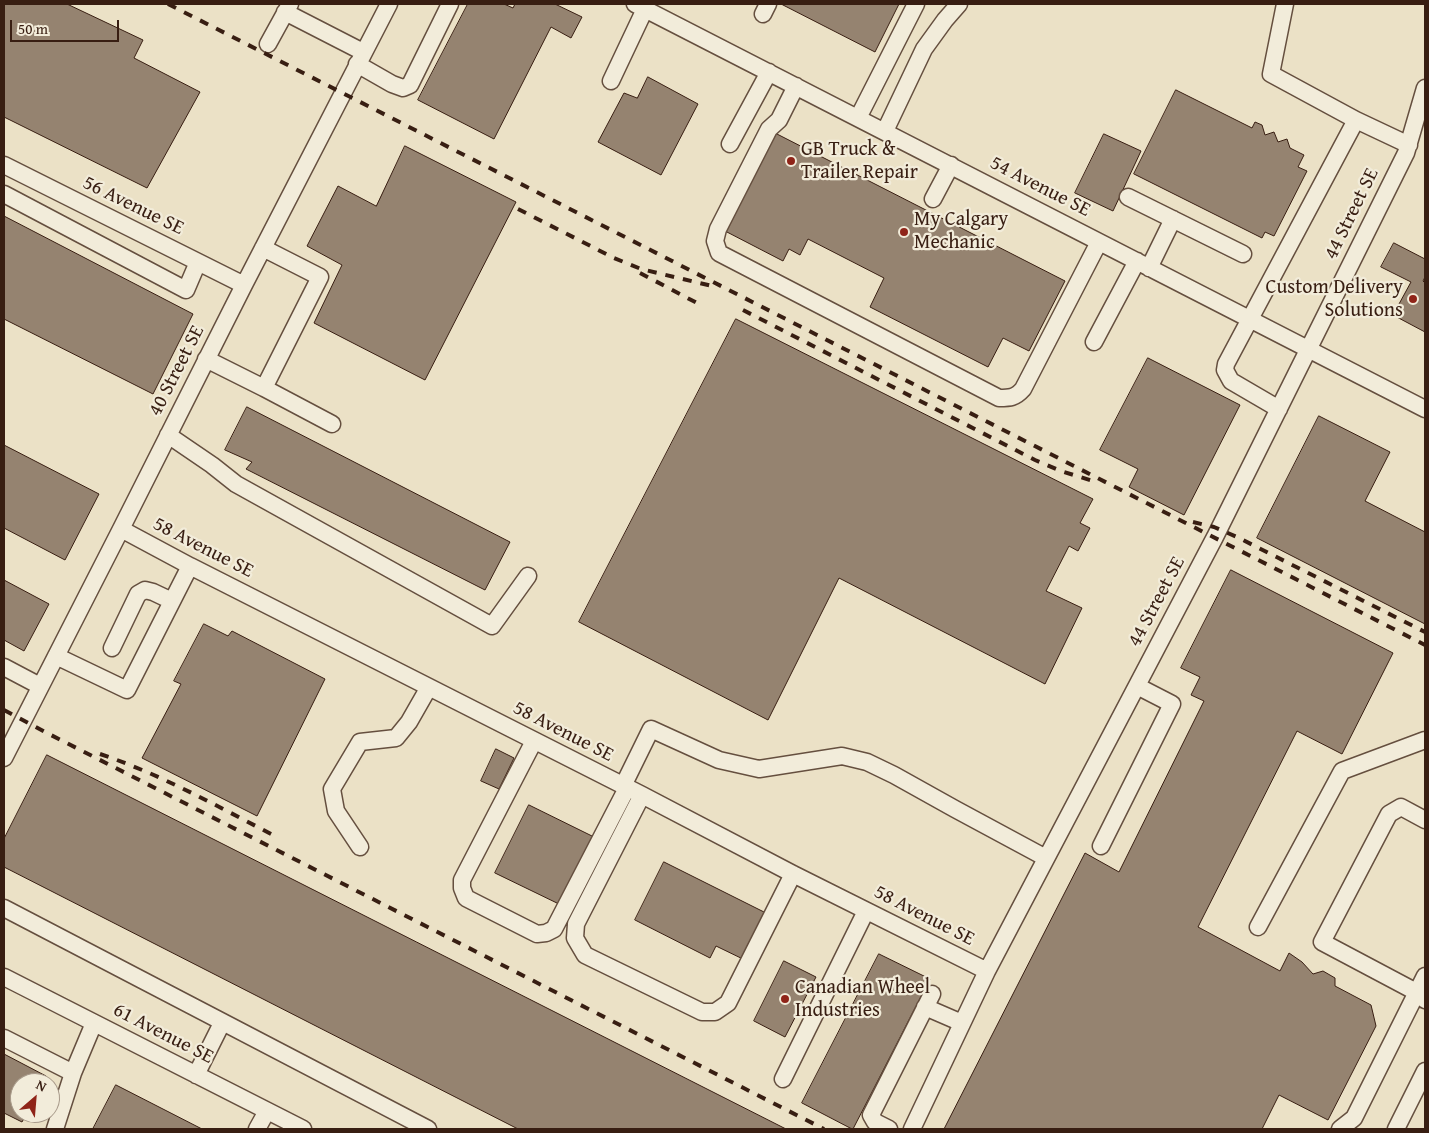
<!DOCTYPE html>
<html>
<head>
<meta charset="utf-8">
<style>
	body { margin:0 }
	#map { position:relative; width:1429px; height:1133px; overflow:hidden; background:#ebe1c6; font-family:"Gentium Book Plus",serif }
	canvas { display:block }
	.frame { position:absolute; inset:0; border:5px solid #381e12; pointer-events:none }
	.north { position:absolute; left:10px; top:1073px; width:50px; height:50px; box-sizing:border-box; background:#f2ecda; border:1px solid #a89a8a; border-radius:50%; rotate:27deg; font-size:14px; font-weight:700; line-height:20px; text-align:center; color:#381e12 }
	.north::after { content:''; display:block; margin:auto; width:18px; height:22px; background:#8f2418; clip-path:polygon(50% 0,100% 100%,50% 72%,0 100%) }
	.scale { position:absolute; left:10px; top:20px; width:109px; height:22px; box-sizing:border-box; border:2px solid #381e12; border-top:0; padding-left:6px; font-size:15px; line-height:18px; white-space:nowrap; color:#381e12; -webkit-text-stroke:4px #f2ecda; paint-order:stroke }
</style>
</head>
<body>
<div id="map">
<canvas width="1429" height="1133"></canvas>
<div class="frame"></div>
<div class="north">N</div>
<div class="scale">50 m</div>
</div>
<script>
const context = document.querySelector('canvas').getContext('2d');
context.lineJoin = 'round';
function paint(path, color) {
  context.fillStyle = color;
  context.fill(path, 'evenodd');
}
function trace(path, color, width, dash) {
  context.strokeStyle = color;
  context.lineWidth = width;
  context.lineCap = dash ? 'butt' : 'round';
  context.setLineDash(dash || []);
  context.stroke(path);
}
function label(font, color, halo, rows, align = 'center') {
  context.font = font + ' "Gentium Book Plus",serif';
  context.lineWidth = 4.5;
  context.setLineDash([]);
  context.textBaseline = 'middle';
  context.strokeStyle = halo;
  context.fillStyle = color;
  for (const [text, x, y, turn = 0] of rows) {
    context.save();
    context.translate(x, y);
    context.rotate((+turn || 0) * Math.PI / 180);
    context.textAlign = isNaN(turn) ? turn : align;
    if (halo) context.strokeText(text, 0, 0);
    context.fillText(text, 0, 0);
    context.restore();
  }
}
const building = new Path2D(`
	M4,4H67L143,40L134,58L200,92L147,188L4,117Z
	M468,4H504L513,8L515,4H555L582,17L571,38L551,27L494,139L418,100Z
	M784,4H899L875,52L783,5Z
	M648,77L698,104L661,175L598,142L624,93L637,98Z
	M1176,90L1252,128L1255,122L1262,125L1265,135L1274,132L1278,142L1287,139L1290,148L1304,155L1298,167L1307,171L1274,236L1265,232L1262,238L1134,174Z
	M775,133L1065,281L1029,351L1003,338L988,367L870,307L884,278L808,239L800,255L789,249L783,261L725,231Z
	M1104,134L1141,151L1113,211L1075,193Z
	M405,146L516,202L425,380L314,323L342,265L307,246L338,186L376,206Z
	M4,216L193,314L153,394L4,319Z
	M1394,243L1425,259V277L1423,281L1425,283V332L1393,315L1411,282L1381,267Z
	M736,319L1093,499L1080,523L1090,528L1078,551L1069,546L1046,591L1082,608L1045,684L839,578L768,720L579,622Z
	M1148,358L1240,405L1184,515L1129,487L1138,469L1100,450Z
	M247,407L510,542L485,590L246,469L252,462L225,450Z
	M1319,416L1390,452L1365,501L1425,532V624L1257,538Z
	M4,445L99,494L65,560L4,528Z
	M1231,570L1393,653L1342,754L1297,731L1198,927L1280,971L1289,953L1302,962L1313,974L1323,971L1335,978V986L1371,1005L1376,1026L1328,1120L1279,1095L1262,1129H944L1085,853L1119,872L1204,701L1191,695L1200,677L1181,668Z
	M4,580L49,604L24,651L4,640Z
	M204,624L228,636L232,631L325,679L257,816L142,758L181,684L174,681Z
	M496,749L514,758L499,789L481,781Z
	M47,755L786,1129H518L4,867V839Z
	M529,805L594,837L561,905L495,873Z
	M664,862L770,915L747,961L716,946L710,958L635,920Z
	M879,954L930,979L853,1129H852L802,1103Z
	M784,961L816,977L785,1037L754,1021Z
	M4,1054L46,1076L43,1083H20V1113H27L22,1122L4,1113Z
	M116,1085L202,1129H93Z`);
const minor = new Path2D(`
	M635,4L1425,409
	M1285,4L1271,74L1356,120
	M285,12L363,52
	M763,14L768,4
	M268,44L290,4
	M357,64L392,84L403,88L410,85L450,4
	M611,81L645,9
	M796,86L779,120L769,129L718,229L715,241L719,253L999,398C1010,398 1015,398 1023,389L1099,242
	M858,118L916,4
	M885,131L924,49L945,20L959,4
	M730,144L769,72
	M4,165L244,285
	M4,194L186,290L198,262
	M1128,197L1243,254
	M933,199L951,165
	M1149,268L1173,219
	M1094,342L1137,261
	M206,359L264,388L320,277L263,248
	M264,388L332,424
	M1279,409L1231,381L1225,370L1226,364L1356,120L1409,145
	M168,435L212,465L236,484L492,626L528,576
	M121,529L190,566L642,795L793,874L987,971
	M112,648L138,594L145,590L153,592L172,601
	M56,656L127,690L190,566
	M4,667L40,686
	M534,741L462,880V888L466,898L537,934L546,933L554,929L627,788
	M4,758L121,529L244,285L389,4
	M623,786L651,729L719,760L759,769L842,756L867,762L894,775L955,809L1046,858
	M642,795L576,924L575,938L585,955L702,1012H715L728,1003L793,874
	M1425,820L1401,807L1389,814L1322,942L1422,995L1425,1000
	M1101,846L1172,704L1137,686
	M360,847L336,811L332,789L360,742L396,738L409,722L429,687
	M4,908L428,1129
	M1258,927L1342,771L1425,740
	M4,977L303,1129
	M925,1007L962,1023
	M4,1038L73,1073
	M196,1075L222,1023
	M783,1079L866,911
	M55,1129L73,1073L94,1023
	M257,1129L267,1111
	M889,1129L875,1122L871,1115L932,994
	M912,1129L987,971L1215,537L1406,153L1425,88
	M1340,1129L1354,1118L1425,976
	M1396,1129L1425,1071`);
const rail = new Path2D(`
	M168,4L1425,645
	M518,209L614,258L641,269L712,286
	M640,273L697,303
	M743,310L1035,460L1061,471L1093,481
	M1193,522L1214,527L1237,537L1425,632
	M4,710L49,734L824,1129
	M100,754C163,775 220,808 279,838`);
const markers = [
	[791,161,5,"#8f2418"],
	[904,232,5,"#8f2418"],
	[1413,299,5,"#8f2418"],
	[785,999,5,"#8f2418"]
];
const poiNames = [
	["GB Truck &",801,150],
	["Trailer Repair",801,173],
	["My Calgary",914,220],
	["Mechanic",914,243],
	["Custom Delivery",1403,288,"right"],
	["Solutions",1403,311,"right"],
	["Canadian Wheel",795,988],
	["Industries",795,1011]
];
const streetNames = [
	["54 Avenue SE",1040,187,27],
	["56 Avenue SE",133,206,26],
	["44 Street SE",1352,214,-64],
	["40 Street SE",177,371,-63],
	["58 Avenue SE",203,548,27],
	["44 Street SE",1157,602,-62],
	["58 Avenue SE",563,732,27],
	["58 Avenue SE",924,916,27],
	["61 Avenue SE",163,1034,27]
];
paint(building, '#958370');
trace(building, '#381e12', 1);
trace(minor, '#654f3f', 19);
trace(minor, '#f2ecda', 16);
trace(rail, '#381e12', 4, [9, 9]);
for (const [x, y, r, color] of markers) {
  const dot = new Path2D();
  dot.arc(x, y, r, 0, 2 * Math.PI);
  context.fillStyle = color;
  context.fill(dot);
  trace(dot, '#f2ecda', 2);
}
label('20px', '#381e12', '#f2ecda', poiNames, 'left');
label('20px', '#381e12', '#f2ecda', streetNames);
</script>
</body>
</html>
